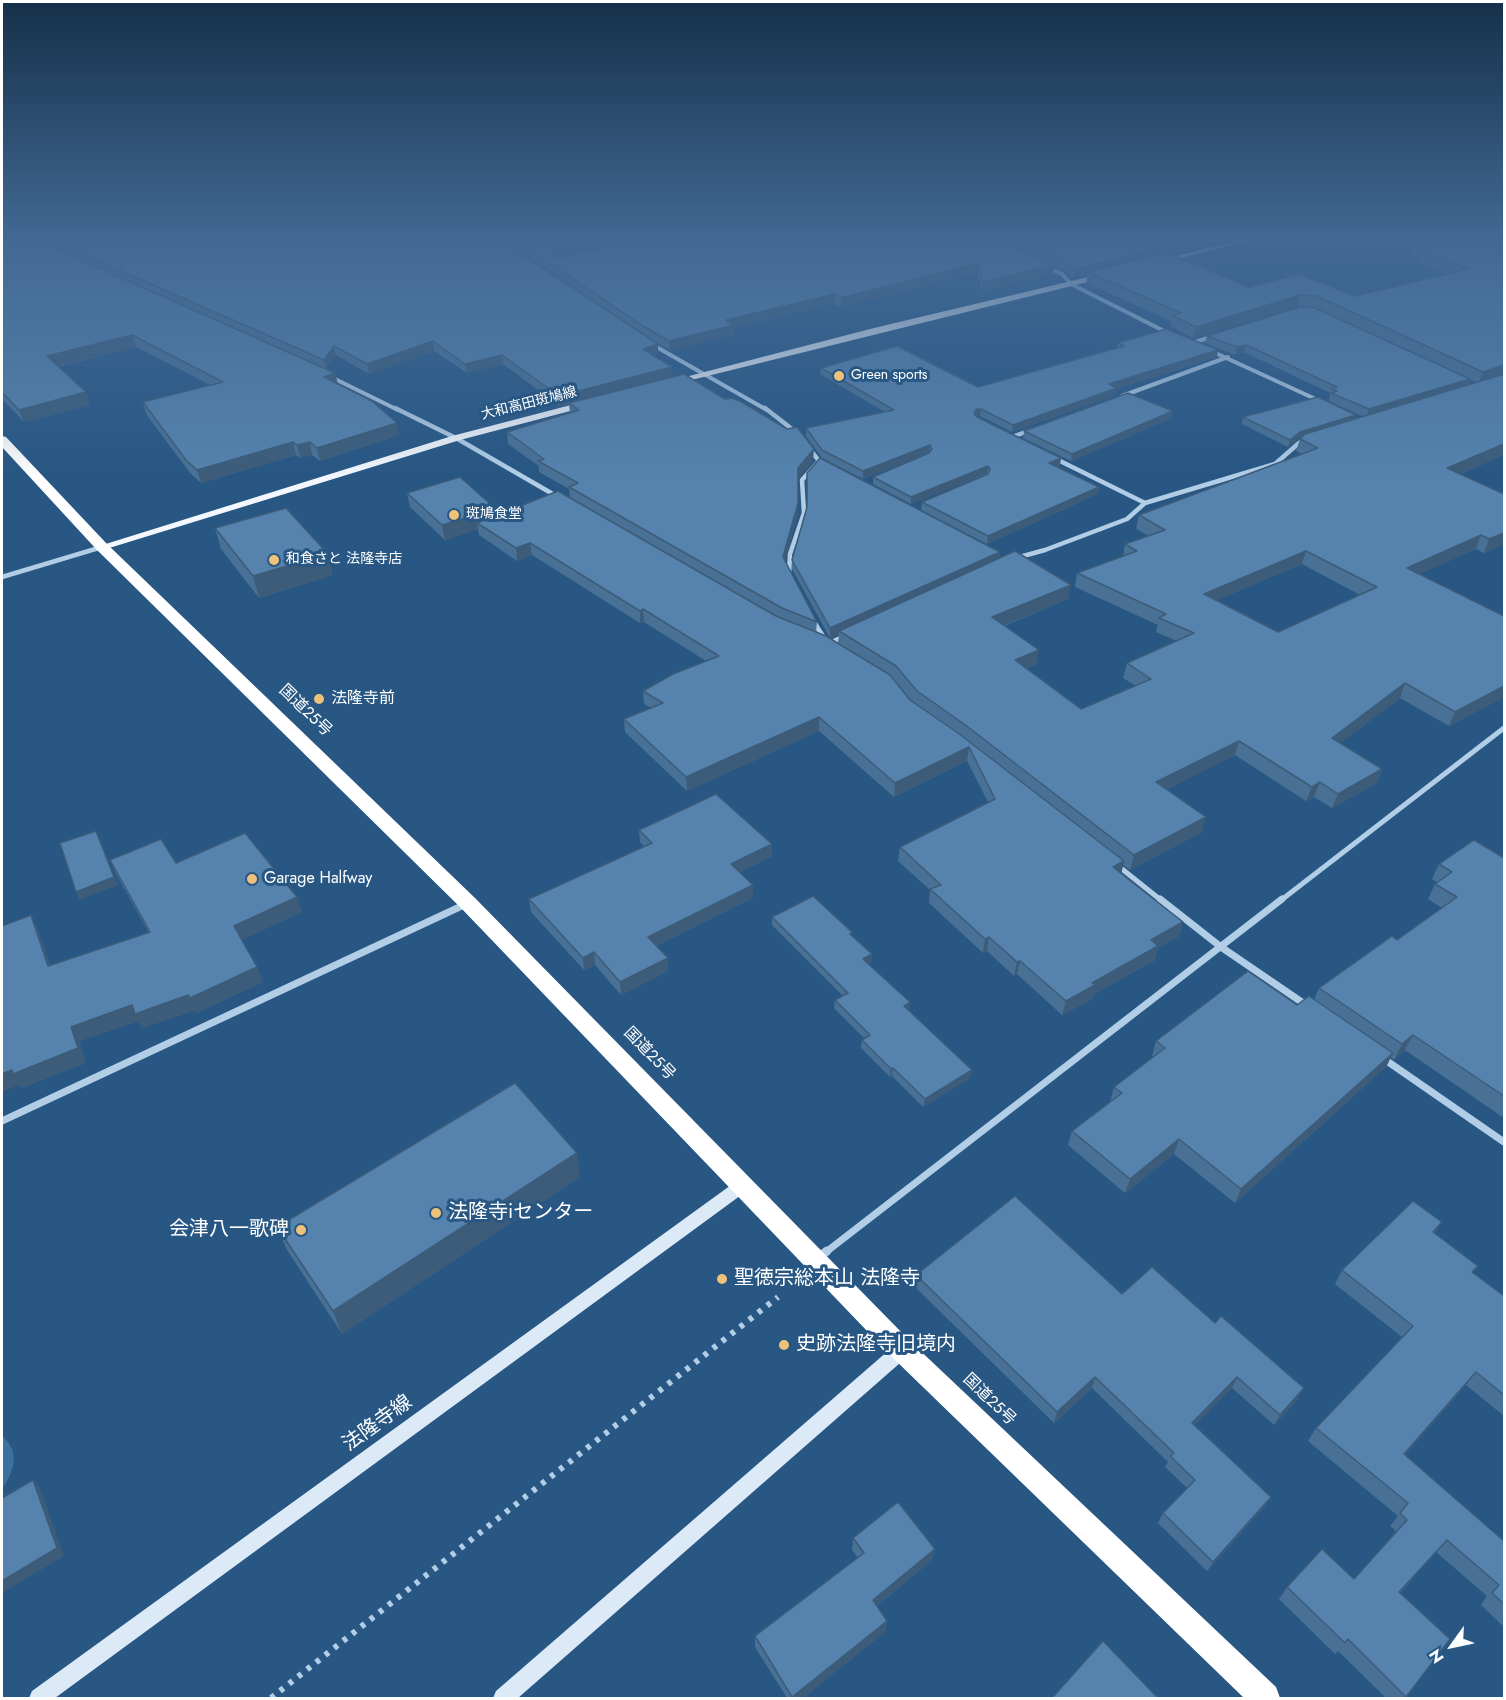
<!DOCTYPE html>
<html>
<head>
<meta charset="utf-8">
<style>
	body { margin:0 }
	#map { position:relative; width:1506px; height:1700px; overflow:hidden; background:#285784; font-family:Jost,sans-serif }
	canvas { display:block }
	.frame { position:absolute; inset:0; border:3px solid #fff; pointer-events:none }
	.north { position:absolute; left:1422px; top:1616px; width:60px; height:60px; -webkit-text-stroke:4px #285784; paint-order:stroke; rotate:237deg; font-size:16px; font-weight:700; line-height:24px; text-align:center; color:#fff }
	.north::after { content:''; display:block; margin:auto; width:21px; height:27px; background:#fff; clip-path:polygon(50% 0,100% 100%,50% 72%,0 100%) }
</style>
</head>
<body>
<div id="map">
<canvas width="1506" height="1700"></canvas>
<div class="frame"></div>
<div class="north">N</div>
</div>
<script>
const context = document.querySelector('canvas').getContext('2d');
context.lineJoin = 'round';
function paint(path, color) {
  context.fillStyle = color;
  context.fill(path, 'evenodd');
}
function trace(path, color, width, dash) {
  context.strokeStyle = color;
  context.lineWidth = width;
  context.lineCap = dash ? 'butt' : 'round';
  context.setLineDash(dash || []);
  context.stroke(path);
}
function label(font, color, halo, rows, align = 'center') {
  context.font = font + ' Jost,"Noto Sans JP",sans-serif';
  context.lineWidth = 6;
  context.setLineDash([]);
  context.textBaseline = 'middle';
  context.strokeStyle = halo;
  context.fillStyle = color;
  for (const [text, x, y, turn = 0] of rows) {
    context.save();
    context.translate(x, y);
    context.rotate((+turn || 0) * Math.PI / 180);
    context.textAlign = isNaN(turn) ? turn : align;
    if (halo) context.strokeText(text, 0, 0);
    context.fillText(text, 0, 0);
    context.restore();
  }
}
const green = new Path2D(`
	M2,1436C20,1451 15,1471 2,1488Z`);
const path = new Path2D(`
	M271,1698L778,1297`);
const streetFar4 = new Path2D(`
	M1046,267L1062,274L1071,284L1168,333
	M1192,343L1214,336
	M653,345L767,410
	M1211,351L1322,402
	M331,377L398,410
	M1122,396L1228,357`);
const streetFar3 = new Path2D(`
	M395,408L456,438L558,497
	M765,408L797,433
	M1012,437L1031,430
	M1054,458L1145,503
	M1016,558L1045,550L1127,519L1145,503L1275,464L1299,443L1305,441
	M789,574L790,554L804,513L802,480L819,461L809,448
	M2,577L102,547
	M813,620L816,625`);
const streetFar2 = new Path2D(`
	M815,624L828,644L845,636
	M1117,865L1162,901
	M1280,901L1504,728`);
const streetFar1 = new Path2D(`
	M1160,899L1221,947L1306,1005
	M1384,1059L1504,1142
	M2,1121L466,904
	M826,1252L1282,899`);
const street = new Path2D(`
	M818,1258L827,1251`);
const secondary = new Path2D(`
	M743,1178L748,1180L751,1185L748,1190L55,1698H29L32,1691L738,1180Z
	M902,1342L908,1344L910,1350L908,1356L518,1698H493L496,1691L896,1344Z`);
const primary = new Path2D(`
	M1240,240H1252L1157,264L1153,262Z
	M1105,273L1109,275L1108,277L671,385L666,382L874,328Z
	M590,400L595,403L593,405L460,440L106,549H98L96,547L452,436Z`);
const highway = new Path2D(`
	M2,436L6,437L107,544L475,898L911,1342L1276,1687L1280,1698H1244L893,1358L461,908L97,550L2,447Z`);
const wall = new Path2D(`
	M2,240H496L600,306L537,262L497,240H550L554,258L643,240H1168V249L1153,253V257L1249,287L1355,296L1449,274L1419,263L1420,259L1412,256L1415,245L1436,240H1504V455L1460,474L1504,544L1484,553L1476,549L1419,574L1504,616V697L1449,726L1400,698L1340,743L1382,769L1377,783L1332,808L1314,797L1306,801L1235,755L1167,789L1202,832L1130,870L1123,865L1121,873L1183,922L1179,936L1158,948L1155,960L1093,995L1092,999L1062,1015L1017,974L1014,976L987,951L983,953L929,903L930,890L898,861L900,847L988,802L967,761L894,797L819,731L687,791L625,732L624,719L651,708L644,704L643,691L706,661L644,622L640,623L532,555L517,561L479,535L478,529L445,540L410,507L407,493L496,509L497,515L570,498L569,489L539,472V466L508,444L507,432L570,413L569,404L560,406L503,364L467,373L434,351L369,374L336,355L326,369L335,373L338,384L399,435L320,461L312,455L300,458L296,455L201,483L190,473L146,414L143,402L210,385L136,347L58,367L90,405L24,422L2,399ZM1054,266L1064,270L1074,278L1088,274L1086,283L1171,321L1170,326L1193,338L1297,306L1314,307L1412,353L1207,336L1205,343L1235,355L1244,352L1330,393L1329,401L1364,417L1354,419L1356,415L1243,417L1242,424L1288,447L1298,439L1301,438L1300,439L1296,451L1302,454L1139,515L1136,529L1149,536L1125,544L1123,556L1077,573L1075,587L1158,625L1156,632L1177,641L1127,663L1123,678L1136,686L1081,709L1026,669L1037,664L1004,626L1068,599L999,558L1000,552L792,560V569L830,638L816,632L817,622L785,561L798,514V479L813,461L673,377L653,355L658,353L655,342L670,350L734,334V328L834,303L841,307L977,272L982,291L1053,274ZM1470,380L1476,382L1468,385ZM1302,564L1360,595L1278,632L1217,600ZM839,634L838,643L830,638Z
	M1118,343L1217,357L1116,389L1115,395L1012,432L980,416H977L1060,466L1057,467L1099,487L1098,494L987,544L921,510L922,502L987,473L911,504L873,484V477L929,452L863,479L822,458L806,436V428L885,412L820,374L821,368L978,387L1117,348Z
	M1172,418L1071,461L1023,438L1024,431Z
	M215,528L333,575L259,598L221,549Z
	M639,830L772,844V856L740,872L753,898L656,946L668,971L621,995L595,965L584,970L531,912L529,899L644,846L640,842Z
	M1504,858V1118L1405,1050L1394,1060L1391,1057L1386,1067L1235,1203L1174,1154L1125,1193L1068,1145L1072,1131L1110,1102L1114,1087L1154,1057L1152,1056L1156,1041L1314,1000L1319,988L1397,940L1442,908L1428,899L1435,884L1437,882L1432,879L1439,864Z
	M110,860L176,863L302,912L241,940L257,967L263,982L196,1013L195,1010L142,1028L138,1021L79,1041L86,1063L21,1088L19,1085L31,915L38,930L50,966L149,933L116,874Z
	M772,917L853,937L872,954L871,963L869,964L910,1002L909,1010L972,1070L970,1078L923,1107L892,1076L890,1077L861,1048L862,1040L865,1039L834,1008L835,1000L843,996L772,925Z
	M580,1177L342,1334L287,1250L277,1227Z
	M1435,1233L1473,1273L1504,1296V1416L1466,1385L1405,1455L1504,1541V1627L1481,1605L1487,1596L1436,1552L1400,1593L1450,1639L1404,1698H1386L1338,1651L1335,1654L1279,1599L1287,1587L1354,1579L1396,1531L1390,1526L1398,1516L1308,1441L1316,1428L1402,1337L1335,1284L1342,1270Z
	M916,1275L1122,1294L1298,1399L1274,1425L1232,1388L1195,1425L1271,1497L1264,1507L1207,1571L1158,1523L1163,1513L1187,1488L1165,1467L1168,1462L1092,1388L1054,1423L915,1287Z
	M853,1538L932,1560L877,1606L887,1621L885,1632L803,1698H787L755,1647V1636L858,1558L852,1550Z`);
const shadedWall = new Path2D(`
	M1170,240L1168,249L1153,253L1152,259L1088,272V274L1074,278L1075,269L1145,247Z
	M978,263L977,272L841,307V298Z
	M1054,265L1053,274L982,291L983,282Z
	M835,294L834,303L734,328V334L670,350L669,341L726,320Z
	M1300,295L1297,306L1193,338L1196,327Z
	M132,335L136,347L51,368L47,356Z
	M433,341L434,351L369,374L367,364Z
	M658,344V353L644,359L643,349Z
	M1246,345L1244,352L1235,355L1237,347Z
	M334,346L336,355L326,370L324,360Z
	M1218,350L1217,357L1116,389L1115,395L1012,432L1013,425L1109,384Z
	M502,355L503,364L467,373L465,364Z
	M1504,365V373L1503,376L1478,384L1483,372Z
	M672,367L673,377L560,406L559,396Z
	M335,373L338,385L324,377Z
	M1470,379L1467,387L1366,418L1369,409Z
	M86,392L90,405L24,422L19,410Z
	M976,409H981L980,416L975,417L974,414Z
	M1173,411L1172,418L1071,461L1072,454Z
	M1356,415L1354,422L1298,439L1288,447L1290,440L1300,432Z
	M397,423L399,435L320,461L317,448Z
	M293,442L296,455L201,483L197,470Z
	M310,442L312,455L300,458L297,445Z
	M1504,444V455L1443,481L1447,468Z
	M930,445L929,452L863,479V471Z
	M814,449L813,461L798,479V468Z
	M1061,458L1060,466L1048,471L1049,463Z
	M988,466L987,473L911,504V497Z
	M1099,487L1098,494L987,544L988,536Z
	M798,503V514L783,570V557Z
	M496,509L498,523H477L478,529L445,540L442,525Z
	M1504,533V544L1484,553L1489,539Z
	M1481,535L1476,549L1402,582L1407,568Z
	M530,543L532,555L517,561L516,548Z
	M1306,551L1302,564L1201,607L1204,594Z
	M1000,552L999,561L839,631V634L830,638V628Z
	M328,554L333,575L259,598L253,576Z
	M1071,585L1068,599L990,631L992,617Z
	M643,609L644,622L640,623V611Z
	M1039,650L1037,664L1013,674L1015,660Z
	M1405,683L1400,698L1327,753L1332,738Z
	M1504,686V697L1449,726L1455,712Z
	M819,717V731L687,791L686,777Z
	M1239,741L1235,755L1153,797L1156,782Z
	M969,747L967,761L894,797L895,783Z
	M1382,769L1377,783L1332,808L1338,794Z
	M1320,782L1314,797L1306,801L1312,787Z
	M1206,817L1202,832L1130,870L1134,855Z
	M96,831L118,885L79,900L76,892Z
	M772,844V856L731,876V864Z
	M1124,861L1121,875L1113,867Z
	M753,885V898L649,950L648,937Z
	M297,897L302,912L239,941L234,926Z
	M31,915L38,930L56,981L48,966Z
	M1183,922L1179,936L1158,948L1155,960L1093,995L1092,999L1062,1015L1066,1001L1151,940Z
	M989,937L987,951L983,953L985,939Z
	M594,952L595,965L584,970L583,958Z
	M872,954L871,963L863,967V959Z
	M668,958V971L621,995L620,982Z
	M1020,961L1017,974L1014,976L1017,962Z
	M257,967L263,982L196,1013L190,998Z
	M188,995L195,1010L142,1028L138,1021L79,1041L86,1063L21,1088L19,1085L2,1092V1074L71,1027L132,1005Z
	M910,1002L909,1010L904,1006Z
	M1413,1035L1405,1050L1394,1060L1402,1044Z
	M1393,1053L1386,1067L1235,1203L1241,1189Z
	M893,1068L892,1076L890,1077L891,1069Z
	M972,1070L970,1078L923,1107L925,1099Z
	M1179,1139L1174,1154L1125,1193L1130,1179Z
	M577,1153L580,1177L342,1334L333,1311Z
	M1442,1222L1434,1236L1433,1232Z
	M1476,1372L1466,1385L1395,1467L1404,1454Z
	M1095,1377L1092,1388L1054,1423L1057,1412Z
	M1237,1377L1232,1388L1187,1433L1192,1423Z
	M1304,1388L1298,1399L1274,1425L1280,1415Z
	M33,1480L40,1488L64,1556L2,1593V1581Z
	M1271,1497L1264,1507L1207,1571L1213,1562Z
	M935,1549L932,1560L871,1611L873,1600Z
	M887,1621L885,1632L803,1698H792V1697Z`);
const building = new Path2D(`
	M2,240H36L335,373L324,377L372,401L397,423L317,448L310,442L297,445L293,442L197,470L186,460L143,402L223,382L132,335L47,356L86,392L19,410L2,392Z
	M51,240H496L532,261L658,344L643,349L672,367L559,396L502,355L465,364L433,341L367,364L334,346L324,360Z
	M511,240H550L554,258L643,240H996L1054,265L983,282L978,263L841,298L835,294L726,320L734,325L669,341L643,326L536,254Z
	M1015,240H1170L1145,247L1154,250L1075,269L1065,261Z
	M1436,240H1470L1489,246L1504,255V365L1483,372L1317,296L1300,295L1196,327L1172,315L1181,313L1088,272L1167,253L1249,287L1299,274L1355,296L1469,269L1422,252L1429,250L1415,245Z
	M1494,240H1504V246Z
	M1300,307L1315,308L1470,379L1369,409L1331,393L1337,391L1331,388L1337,387L1246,345L1237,347L1207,336Z
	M1166,329L1218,350L1109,384L1117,388L1013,425L981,409H976L974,414L977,417L1061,458L1049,463L1099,487L988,536L922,502L988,474L990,469L988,466L911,497L873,477L929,453L932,449L930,445L863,471L822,450L806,428L894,410L821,368L897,346L978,387L1124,346L1118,343Z
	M684,374L725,399L731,398L740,401L787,429L797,427L814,449L798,468V503L783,557L817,622L782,608L569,487L578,483L538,461L544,459L507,432L579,410L569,403Z
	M1504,374V444L1447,468L1504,494V533L1489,539L1481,535L1407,568L1504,616V686L1455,712L1405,683L1332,738L1382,769L1338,794L1320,782L1312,787L1239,741L1156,782L1206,817L1134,855L964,724L917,691L896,666L839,631L1015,551L1071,585L992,617L1039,650L1015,660L1081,709L1151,679L1127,663L1194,633L1159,618L1166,614L1077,573L1137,551L1125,544L1165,530L1139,515L1318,448L1300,439L1305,434ZM1306,551L1377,587L1278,632L1204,594Z
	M1128,393L1173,411L1072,454L1024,431Z
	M1318,397L1356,415L1300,432L1290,440L1243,417Z
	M820,458L1000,552L830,628L792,560L807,507V473Z
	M460,477L496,509L442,525L407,493Z
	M558,491L776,616L826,636L890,675L910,700L958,733L1124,861L1113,867L1183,922L1151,940L1158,946L1092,983L1095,985L1066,1001L1020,961L1017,962L989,937L985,939L930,889L941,885L900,847L995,799L969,747L895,783L819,717L686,777L624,719L663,703L643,691L673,674L719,656L643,609L640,611L530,543L516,548L477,523Z
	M286,508L328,554L253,576L215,528Z
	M716,794L772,844L731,864L753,885L648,937L668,958L620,982L594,952L583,958L529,899L652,843L639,830Z
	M96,831L114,877L76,892L60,843Z
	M245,833L297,897L234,926L257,967L190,998L188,995L135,1014L132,1005L71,1027L78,1048L13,1074L12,1070L2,1074V926L31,915L48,966L150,932L110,860L161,839L176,863Z
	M1474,840L1504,858V1096L1413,1035L1402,1044L1319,988L1392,936L1397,940L1457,897L1435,884L1452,872L1439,864Z
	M813,896L853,933L850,934L872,954L863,959L910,1002L904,1006L972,1070L925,1099L893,1068L891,1069L862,1040L870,1035L835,1000L848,993L772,917Z
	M1248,971L1297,1005L1309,996L1393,1053L1241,1189L1179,1139L1130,1179L1072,1131L1122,1093L1114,1087L1165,1048L1156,1041Z
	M515,1083L577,1153L333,1311L277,1227Z
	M1015,1196L1122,1294L1152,1267L1215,1323L1221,1316L1304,1388L1280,1415L1237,1377L1192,1423L1271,1497L1213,1562L1163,1513L1195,1480L1170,1456L1174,1453L1095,1377L1057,1412L916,1275Z
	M1413,1201L1442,1222L1433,1232L1478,1266L1472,1272L1504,1296V1395L1476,1372L1404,1454L1504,1541V1604L1492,1593L1499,1585L1447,1540L1399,1592L1450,1639L1406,1697L1348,1639L1345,1643L1287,1587L1322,1549L1354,1579L1407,1520L1400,1513L1408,1503L1316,1428L1413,1326L1342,1270Z
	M33,1480L57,1548L2,1581V1498Z
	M898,1502L935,1549L873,1600L887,1621L792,1697L755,1636L864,1553L853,1538Z
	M1103,1641L1158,1698H1052Z`);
const markers = [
	[839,376,6,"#eec379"],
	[454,515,6,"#eec379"],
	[274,560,6,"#eec379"],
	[319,699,6,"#eec379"],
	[252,879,6,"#eec379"],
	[436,1213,6,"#eec379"],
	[301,1230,6,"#eec379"],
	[722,1279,6,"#eec379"],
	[784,1345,6,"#eec379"]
];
const farPoinames = [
	["Green sports",851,376],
	["斑鳩食堂",466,515],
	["和食さと 法隆寺店",286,560]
];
const farStreetnames = [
	["大和高田斑鳩線",529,404,-14]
];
const poiNames = [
	["法隆寺前",331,699],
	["Garage Halfway",264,879]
];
const streetNames = [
	["国道25号",305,711,44],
	["国道25号",649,1054,46],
	["国道25号",989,1400,44]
];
const nearPoinames = [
	["法隆寺iセンター",448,1213],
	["会津八一歌碑",289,1230,"right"],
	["聖徳宗総本山 法隆寺",734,1279],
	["史跡法隆寺旧境内",796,1345]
];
const nearStreetnames = [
	["法隆寺線",378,1424,-36]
];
paint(green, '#3d72a0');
trace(path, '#b2cee7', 6, [4.5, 7]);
trace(streetFar4, '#b2cee7', 4);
trace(streetFar3, '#b2cee7', 4.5);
trace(streetFar2, '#b2cee7', 5);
trace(streetFar1, '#b2cee7', 7);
trace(street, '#b2cee7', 9);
paint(secondary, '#dce9f6');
paint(primary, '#f4f8fe');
paint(highway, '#fff');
paint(wall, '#497195');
paint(shadedWall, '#3c5c79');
paint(building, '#5583ad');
trace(building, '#3c5c79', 1.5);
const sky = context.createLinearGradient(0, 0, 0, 478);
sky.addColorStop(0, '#163049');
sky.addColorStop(0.5, '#426994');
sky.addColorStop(1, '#42699400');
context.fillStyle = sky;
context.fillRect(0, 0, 1506, 478);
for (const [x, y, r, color] of markers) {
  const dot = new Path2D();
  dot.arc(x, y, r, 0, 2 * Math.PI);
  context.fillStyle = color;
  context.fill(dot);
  trace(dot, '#285784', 2);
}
label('14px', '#fff', '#285784', farPoinames, 'left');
label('14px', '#fff', '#285784', farStreetnames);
label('16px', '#fff', '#285784', poiNames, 'left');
label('16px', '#fff', '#285784', streetNames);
label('20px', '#fff', '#285784', nearPoinames, 'left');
label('20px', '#fff', '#285784', nearStreetnames);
</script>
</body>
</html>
